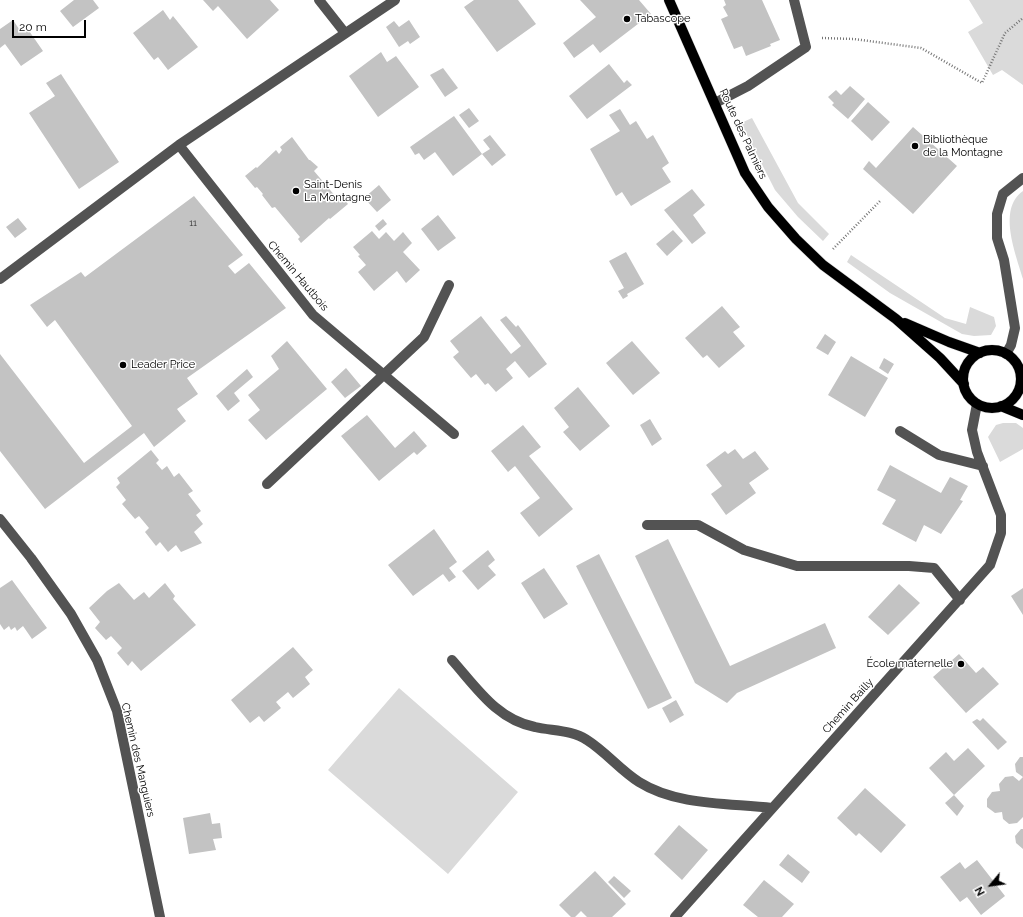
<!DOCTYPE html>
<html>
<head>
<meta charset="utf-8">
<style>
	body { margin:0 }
	#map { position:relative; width:1023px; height:917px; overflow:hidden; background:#fff; font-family:Raleway,sans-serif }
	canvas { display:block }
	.north { position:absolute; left:971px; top:865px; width:40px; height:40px; -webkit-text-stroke:3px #fff; paint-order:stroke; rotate:241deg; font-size:11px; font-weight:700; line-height:16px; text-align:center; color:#000 }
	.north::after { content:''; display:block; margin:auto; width:14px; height:18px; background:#000; clip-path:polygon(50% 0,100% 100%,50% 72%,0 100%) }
	.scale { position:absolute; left:12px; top:20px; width:74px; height:18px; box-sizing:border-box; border:2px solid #000; border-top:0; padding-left:5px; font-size:12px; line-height:14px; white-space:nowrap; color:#000; -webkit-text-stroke:3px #fff; paint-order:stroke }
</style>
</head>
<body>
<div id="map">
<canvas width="1023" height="917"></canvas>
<div class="north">N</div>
<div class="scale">20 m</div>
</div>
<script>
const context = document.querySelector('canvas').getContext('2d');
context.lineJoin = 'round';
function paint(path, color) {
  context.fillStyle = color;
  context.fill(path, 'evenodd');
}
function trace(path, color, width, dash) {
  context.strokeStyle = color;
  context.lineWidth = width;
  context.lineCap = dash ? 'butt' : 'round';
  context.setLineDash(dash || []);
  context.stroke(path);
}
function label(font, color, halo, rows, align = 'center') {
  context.font = font + ' Raleway,sans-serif';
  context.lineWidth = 3;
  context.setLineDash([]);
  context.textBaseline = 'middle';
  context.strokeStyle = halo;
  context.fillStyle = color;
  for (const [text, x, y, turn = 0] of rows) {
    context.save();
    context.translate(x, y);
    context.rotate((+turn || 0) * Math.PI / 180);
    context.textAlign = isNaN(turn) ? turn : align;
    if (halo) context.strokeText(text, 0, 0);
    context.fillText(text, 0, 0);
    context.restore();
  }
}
const green = new Path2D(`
	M969,0H1023V85L1002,70L993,75L968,32L983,23Z
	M752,118L798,203L829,234L823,241L798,217L775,190L741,123Z
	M1023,191V279C1016,254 997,209 1023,191Z
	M851,255L945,318L966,324L970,307L994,317L996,326L991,335L974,336L962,334L890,293L847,262Z
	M1003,423H1016L1023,428V449L1000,462L988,437L996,425Z
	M399,688L518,792L448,874L328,770Z`);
const building = new Path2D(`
	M74,0H93L99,8L73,27L60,11Z
	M203,0H270L279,10L247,39L218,6L213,11Z
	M474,0H518L536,24L497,52L464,7Z
	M580,0H639L651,14L600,53L593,44L574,58L563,43L596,17Z
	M724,0H762L780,40L770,44L771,46L746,56L742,46L734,49L721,19L728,16L723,7L726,5Z
	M163,10L170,20L173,16L198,47L168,70L158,57L154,60L133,33Z
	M13,20L21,32L27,28L43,51L21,66L5,44L0,48V29Z
	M409,20L420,37L410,44L408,41L399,47L386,27L394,21L399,27Z
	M381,52L387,62L396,56L419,87L378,117L349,76Z
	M609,64L624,83L627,80L632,85L587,119L569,96Z
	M443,68L458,88L445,97L430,75Z
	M61,74L119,162L79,189L29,113L55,96L46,83Z
	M850,86L865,99L848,119L832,105L834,103L828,97L836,90L841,95Z
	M868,102L890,122L872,141L851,121Z
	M469,108L479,121L469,128L459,115Z
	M620,109L630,125L636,121L647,139L653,135L669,163L662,168L671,182L631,206L622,192L616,196L590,149L620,131L609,115Z
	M454,116L482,154L453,176L435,152L424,160L419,153L415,155L410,147Z
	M913,127L957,166L913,214L863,169L869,161L876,168Z
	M490,135L506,155L492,166L482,154L490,149L483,140Z
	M292,137L309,160H310L318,167L314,171L336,197L340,194L348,204L330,219L329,218L301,243L298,239L300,237L275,207L272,208L262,195L263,194L257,187L255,188L245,176L256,167L257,168L276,150L279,154L282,150L280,147Z
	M379,185L391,200L377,212L364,198Z
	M692,189L705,205L693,215L706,233L692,244L664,210Z
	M194,196L243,255L228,266L235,274L249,263L286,308L187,378L198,394L177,409L186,421L154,447L144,433L45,509L0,451V354L84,463L132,426L55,320L47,327L30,305L81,272L85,277Z
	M438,215L456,238L438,251L421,229Z
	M18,218L27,229L15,238L6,227Z
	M383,219L387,224L379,231L375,226Z
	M673,230L683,241L667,256L656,244Z
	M372,231L379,239L386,232L394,241L403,232L412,243L403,252L420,270L406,283L397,271L374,291L358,272L366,265L358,256L360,255L353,247Z
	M626,252L644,284L627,294L628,296L623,299L618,291L624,288L609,261Z
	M722,306L740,327L733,332L745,346L719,368L707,355L703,358L685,338Z
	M481,316L511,354L521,346L500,320L506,316L516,327L518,325L547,364L529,378L515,361L506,369L513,378L496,392L488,383L485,385L476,374L471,378L453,357L459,352L450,341Z
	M825,334L836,342L828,355L816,348Z
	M287,341L327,389L266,440L248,420L260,410L248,395L279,369L271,356Z
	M632,341L660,373L633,395L606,363Z
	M851,356L888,378L865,417L828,395Z
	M884,358L894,364L888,374L879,368Z
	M346,368L361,386L345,398L331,382Z
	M247,369L253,377L234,393L240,401L228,411L216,396Z
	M578,387L610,426L580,451L563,432L569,427L554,408Z
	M367,415L395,448L414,431L427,446L417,455L414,452L379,481L341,436Z
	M650,419L662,439L652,446L640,425Z
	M523,425L541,447L529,456L573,509L539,537L520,513L540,498L515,466L508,472L491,451Z
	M735,449L743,459L755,451L769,469L749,483L756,493L726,515L711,494L722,486L706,465L725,451L728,454Z
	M151,450L159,460L156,463L162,470L167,466L174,477L179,473L193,491L188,494L201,511L196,515L203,524L194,532L202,543L181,552L176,545L168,552L160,542L156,546L145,532L149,528L139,516L135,519L122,504L126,500L116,487L120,483L117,478Z
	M890,465L941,493L950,477L968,486L960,500L963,501L941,534L924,525L916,542L882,524L896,500L877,490Z
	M434,529L457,562L449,568L456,577L449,582L443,574L413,596L388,565Z
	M668,539L730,666L825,623L836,648L737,693L727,703L695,683L635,556Z
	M488,550L495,560L488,566L496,575L478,590L462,571Z
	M599,554L672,698L648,709L576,566Z
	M544,568L568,604L544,619L521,583Z
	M12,580L47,628L32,639L23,626L17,631L15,627L11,630L9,626L4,630L0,624V588Z
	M119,583L134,600L144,592L149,598L165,583L175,596L173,599L196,625L141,671L132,661L128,666L117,653L122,648L111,636L106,640L95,628L100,622L89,608L107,591Z
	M899,584L920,603L888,635L868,617Z
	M1023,588V615L1011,596Z
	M293,647L313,670L305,677L310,684L293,698L288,692L276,702L281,708L264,722L259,716L250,723L231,700Z
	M959,654L976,673L983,667L999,684L966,713L933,677Z
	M676,700L684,715L670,723L662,708Z
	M983,718L1007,742L998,750L972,722L977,719L980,721Z
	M968,748L985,766L954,795L964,806L957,816L945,803L954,795L929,768L946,752L954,761Z
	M1020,757H1023V777L1016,772L1015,764Z
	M1013,776L1019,781L1023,777V817L1017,823L1009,824L1003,819L1002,812L995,813L987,807V799L992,792L1000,791L999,784L1005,777Z
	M865,788L906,825L881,853L859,833L856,836L837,818Z
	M210,813L212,824L220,823L222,838L213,839L216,850L189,854L183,818Z
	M679,825L708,850L682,880L654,854Z
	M1021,829H1023V849L1016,843L1015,836Z
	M788,854L810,872L802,883L779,865Z
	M977,860L1005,896L981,915L967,897L960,902L940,877L960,862L965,869Z
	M595,871L626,904L612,917H587L581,911L575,917H571L559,905Z
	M614,876L631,891L624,898L608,882Z
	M764,880L794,904L782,917H758L743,905Z`);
const path = new Path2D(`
	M822,38L854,39L921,48L982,83L1005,33L1023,18
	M833,249L880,201`);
const minor = new Path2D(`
	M319,0L345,33
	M715,103L748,86L806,47L794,0
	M179,145L313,315L454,434
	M0,279L179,145L395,0
	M1006,354L1011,345L1015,328L1004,260L997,238V214L1003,194L1023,178
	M900,431L939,455L983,466
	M267,484L424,337L449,285
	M0,519L31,558L71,614L97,660L117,711L160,917
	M647,525H698L744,550L797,566H909L934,568L960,600
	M452,660C476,687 497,720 535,727C552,731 572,730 587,740C606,752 620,770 639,782C677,806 729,803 772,808
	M675,917L990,565L1001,533V515L977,452L972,430L977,404`);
const major = new Path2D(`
	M669,0L745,173L768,207L796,239L823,265L896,319L940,358L964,384
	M905,323L949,342L980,353
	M963 379a29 29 0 1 1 58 0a29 29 0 1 1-58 0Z
	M1001,406L1023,415`);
const markers = [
	[627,19,4,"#000"],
	[915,146,4,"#000"],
	[296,191,4,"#000"],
	[123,365,4,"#000"],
	[961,664,4,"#000"]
];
const numberNames = [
	["11",193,223]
];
const poiNames = [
	["Tabascope",635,19],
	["Bibliothèque",923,140],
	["de la Montagne",923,153],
	["Saint-Denis",304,185],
	["La Montagne",304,198],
	["Leader Price",131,365],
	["École maternelle",953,664,"right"]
];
const streetNames = [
	["Route des Palmiers",743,134,65],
	["Chemin Hautbois",298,276,50],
	["Chemin Bailly",848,706,-48],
	["Chemin des Manguiers",138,760,77]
];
paint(green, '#dadada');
paint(building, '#c3c3c3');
trace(major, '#dbdbdb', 11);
trace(path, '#757575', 2.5, [1, 2]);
trace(minor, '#535353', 10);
trace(major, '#000', 10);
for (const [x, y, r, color] of markers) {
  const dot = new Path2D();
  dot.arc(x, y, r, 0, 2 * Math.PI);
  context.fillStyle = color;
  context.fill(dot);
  trace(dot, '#fff', 1.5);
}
label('9px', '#313131', null, numberNames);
label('11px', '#000', '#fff', poiNames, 'left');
label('11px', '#000', '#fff', streetNames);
</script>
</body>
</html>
